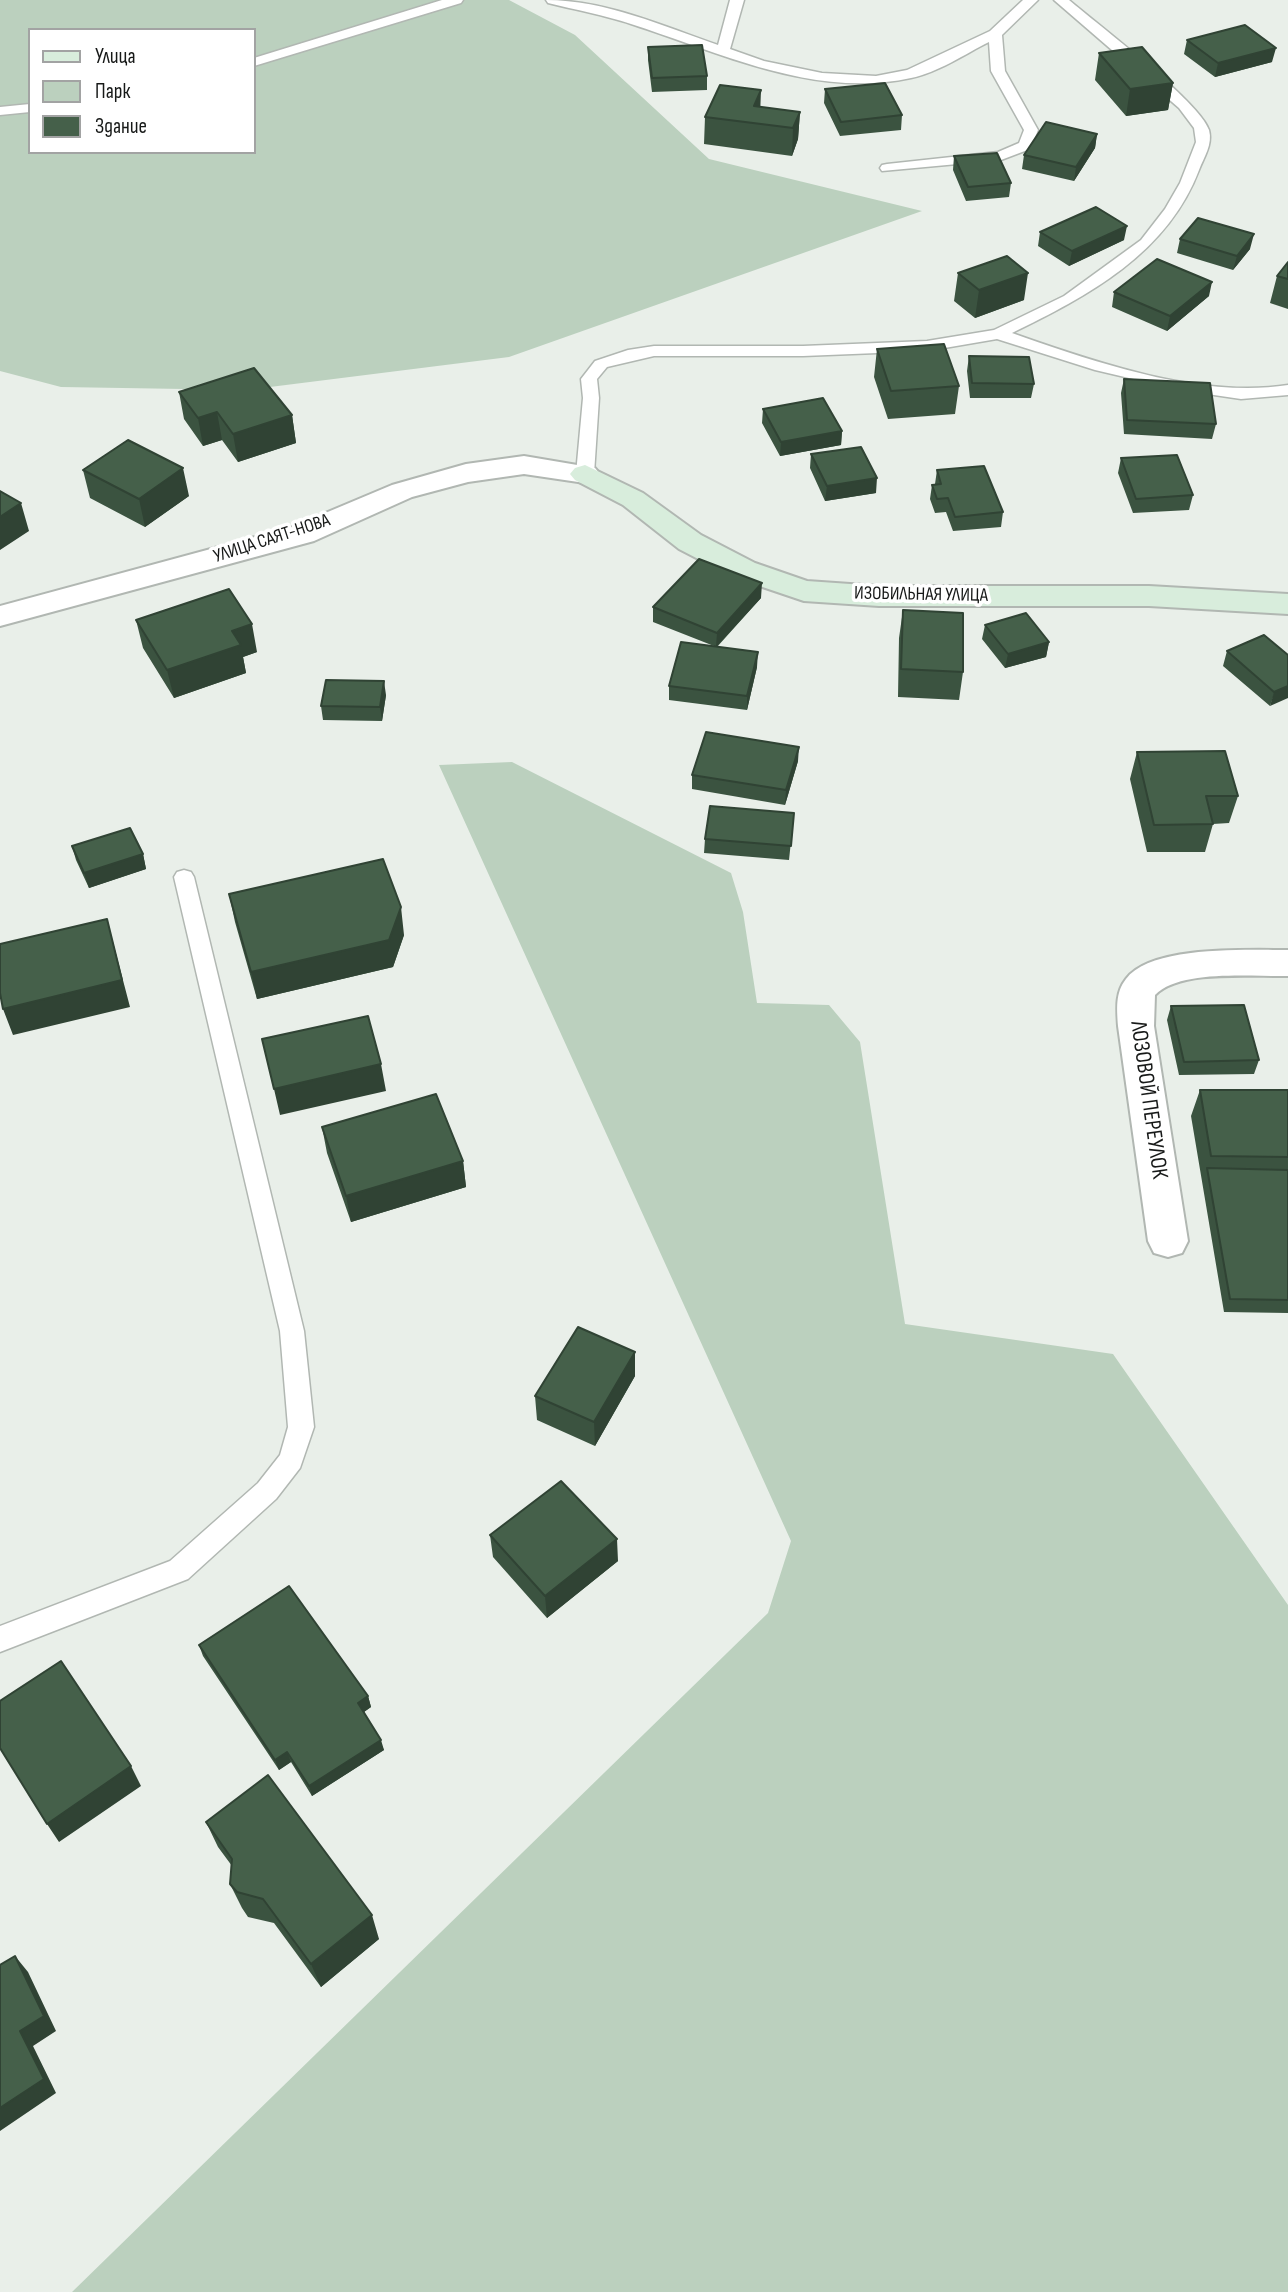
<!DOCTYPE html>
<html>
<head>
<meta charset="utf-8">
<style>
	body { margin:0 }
	#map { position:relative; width:1288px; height:2292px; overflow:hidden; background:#e9efe9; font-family:"Sofia Sans Condensed",sans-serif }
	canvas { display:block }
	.legend { position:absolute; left:28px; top:28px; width:228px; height:126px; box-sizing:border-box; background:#fff; border:2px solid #a2a3a3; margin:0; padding:9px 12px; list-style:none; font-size:21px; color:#171918 }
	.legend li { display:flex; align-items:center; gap:14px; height:35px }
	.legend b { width:35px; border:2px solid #a2a3a3 }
</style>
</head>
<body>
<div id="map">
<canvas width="1288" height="2292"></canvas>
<ul class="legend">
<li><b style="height:9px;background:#d8eddc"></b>Улица</li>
<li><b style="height:19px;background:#bbd0be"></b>Парк</li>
<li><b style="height:19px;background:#45604a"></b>Здание</li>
</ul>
</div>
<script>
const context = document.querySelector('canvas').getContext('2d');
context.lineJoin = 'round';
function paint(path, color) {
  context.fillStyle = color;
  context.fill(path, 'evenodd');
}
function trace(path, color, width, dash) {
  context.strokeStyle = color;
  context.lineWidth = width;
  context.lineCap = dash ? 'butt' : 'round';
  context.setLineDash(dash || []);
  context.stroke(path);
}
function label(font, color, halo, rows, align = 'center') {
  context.font = font + ' "Sofia Sans Condensed",sans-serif';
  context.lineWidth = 7;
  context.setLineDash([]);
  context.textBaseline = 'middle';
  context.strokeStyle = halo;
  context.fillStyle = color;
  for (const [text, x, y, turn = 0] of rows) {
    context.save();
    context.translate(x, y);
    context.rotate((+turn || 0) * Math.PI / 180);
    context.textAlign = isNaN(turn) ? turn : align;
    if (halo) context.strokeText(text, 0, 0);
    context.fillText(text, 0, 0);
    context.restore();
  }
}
const green = new Path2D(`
	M0,0H509L575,35L709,159L922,211L509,357L246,390L61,387L0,371ZM30,30H254V152H30Z
	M512,762L731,873L743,912L757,1003L829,1005L860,1042L905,1324L1113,1354L1288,1605V2292H72L768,1613L791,1541L439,765Z`);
const lane = new Path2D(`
	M442,0H463L461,3L254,66V58Z
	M546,0C605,0 663,26 718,45L730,0H744L730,49L764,61L822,73L876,76L907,70L990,31L1023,0H1038L1002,35L1005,71L1038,130L1030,149L1001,160L882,171L880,168L882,165L887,164L998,152L1019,143L1024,130L991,71L989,42C965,54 937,73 911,78C815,99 721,53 631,24C604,15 576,10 548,3Z
	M1054,0H1069C1096,23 1200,102 1209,130C1213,144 1204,157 1199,170C1167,254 1088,296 1012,333C1094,362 1201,399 1288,385V395L1241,399L1180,390L1095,370L997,339L927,351L803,356H654L607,367L597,379L599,398L594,474L591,478H579L576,474L583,398L581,379L595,361L628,350L654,346H803L927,341L994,330L1064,296L1141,240L1165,209L1180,183L1196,142L1194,128L1179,108Z
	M30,104V112L0,115V107Z
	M184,870L191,872L194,877L304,1331L314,1427L300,1468L276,1499L188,1579L0,1652V1626L170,1561L258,1483L280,1455L288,1427L280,1331L174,877L177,872Z`);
const street = new Path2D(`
	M524,456L595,468L600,474L595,480L585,483L524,474L468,482L412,497L314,541L0,626V606L292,527L392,485L466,464Z
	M1288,950V976C1253,977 1181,969 1155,995L1154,1026L1188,1241L1182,1253L1168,1257L1154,1253L1148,1241L1118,1026C1117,1009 1115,993 1126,979C1151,945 1249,950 1288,950Z`);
const secondary = new Path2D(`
	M585,465L643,493L701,535L755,563L807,581L879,586H1149L1288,594V614L1149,606H879L804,601L733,577L679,549L623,505L575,480L570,474L575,468Z`);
const wall = new Path2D(`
	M1187,40L1272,62L1215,77L1184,54Z
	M648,47L707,76V90L652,92L648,60Z
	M1099,53L1173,83L1168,110L1126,116L1095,80Z
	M825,89L902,115L901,130L840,136L824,103Z
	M761,107L800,112L798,139L792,156L704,144L705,117Z
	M1097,134L1095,148L1074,181L1022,169L1024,155Z
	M954,156L1011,183L1009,197L966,201L953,170Z
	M1040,232L1124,240L1069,266L1038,246Z
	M1180,239L1250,249L1233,270L1177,253Z
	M1288,262V309L1270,303L1277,276Z
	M958,273L1024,300L975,318L954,301Z
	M1114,292L1209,296L1167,331L1112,307Z
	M877,349L959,386L955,414L888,419L874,377Z
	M969,356L1034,384L1031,398H970L967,371Z
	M1124,379L1216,424L1212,439L1124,434L1121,393Z
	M179,392L292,415L296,443L238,462L222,440L203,446L184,419Z
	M763,409L842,431L841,445L780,456L762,423Z
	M811,454L876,493L825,501L810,468Z
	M1121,458L1193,495L1189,510L1133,513L1118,473Z
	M83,470L189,496L145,527L90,498Z
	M937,470L1003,512L1001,527L953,531L946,512L935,513L930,499L932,485L935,484Z
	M761,598L717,647L757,667L747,710L669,700V686L714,646L653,622V607Z
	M903,610L963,672L959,700L898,697L899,638Z
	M136,620L257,652L243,657L246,673L174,698L143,648Z
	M985,625L1049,642L1046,657L1005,668L982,639Z
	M1227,651L1288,655L1270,706L1223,666Z
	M386,695L382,721L323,720L321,706Z
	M1137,752L1238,796L1229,823L1213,824L1205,852H1147L1130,779Z
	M798,761L785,805L692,789V775Z
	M794,813L789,860L704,853L705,839Z
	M72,846L143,854L146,869L89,888L76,860Z
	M229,894L404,935L393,967L257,999L235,922Z
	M1171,1006L1259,1060L1254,1074L1179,1075L1167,1020Z
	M1200,1090H1288V1313L1224,1312L1191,1116Z
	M322,1127L463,1161L466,1187L351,1222L327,1153Z
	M635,1352V1376L595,1446L537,1420L535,1396Z
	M490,1535L618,1561L547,1618L493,1557Z
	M199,1645L368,1696L371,1707L364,1712L384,1750L312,1796L291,1762L279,1770L203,1656Z
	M206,1822L379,1939L321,1987L274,1923L248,1917L242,1908L230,1884L232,1866L218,1847Z`);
const shadedWall = new Path2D(`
	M1276,48L1272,62L1215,77L1218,63Z
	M1173,83L1168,110L1126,116L1130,89Z
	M761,90L760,117L754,106Z
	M800,112L798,139L792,156L793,128Z
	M1097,134L1095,148L1074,181L1076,167Z
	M1127,226L1124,240L1069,266L1072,251Z
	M1254,234L1250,249L1233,270L1237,256Z
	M1028,273L1024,300L975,318L979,290Z
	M1212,282L1209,296L1167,331L1170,316Z
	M217,412L222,440L203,446L198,418Z
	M292,415L296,443L238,462L233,434Z
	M842,431L841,445L780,456L781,442Z
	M183,468L189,496L145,527L139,499Z
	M877,478L876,493L825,501L827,486Z
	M21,503L29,531L0,550V517Z
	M762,583L761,598L716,647L717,633Z
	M252,624L257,652L243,657L246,673L174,698L167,670L232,631Z
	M1049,642L1046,657L1005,668L1008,654Z
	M758,652L757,667L747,710V696Z
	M384,681L386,695L382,721L380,707Z
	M1288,686V698L1270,706L1274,692Z
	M799,747L798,761L785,805L786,790Z
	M143,854L146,869L89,888L84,873Z
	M401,907L404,935L393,967L257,999L251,972Z
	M107,919L130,1007L13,1035L3,1009Z
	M381,1064L386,1091L280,1115L274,1089Z
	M463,1161L466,1187L351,1222L346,1196Z
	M635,1352V1376L595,1446L594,1422Z
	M617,1539L618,1561L547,1618L545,1596Z
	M368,1696L371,1707L361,1714L358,1703Z
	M381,1740L384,1750L312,1796L309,1786Z
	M287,1752L291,1762L279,1770L275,1760Z
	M131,1766L141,1786L59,1842L47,1824Z
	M372,1915L379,1939L321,1987L311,1964Z
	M15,1956L28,1972L56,2031L33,2046L56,2093L0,2131V2108Z`);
const building = new Path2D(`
	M1245,25L1276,48L1218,63L1187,40Z
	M702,45L707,76L652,78L648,47Z
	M1142,47L1173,83L1130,89L1099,53Z
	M885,83L902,115L841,122L825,89Z
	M720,85L761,90L754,106L800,112L793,128L705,117Z
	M1046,122L1097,134L1076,167L1024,155Z
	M997,153L1011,183L968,187L954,156Z
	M1096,207L1127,226L1072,251L1040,232Z
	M1198,218L1254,234L1237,256L1180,239Z
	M1007,256L1028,273L979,290L958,273Z
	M1157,259L1212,282L1170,316L1114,292Z
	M1288,262V279L1277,276Z
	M944,344L959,386L891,391L877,349Z
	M969,356L1029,357L1034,384L972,383Z
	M254,368L292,415L233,434L217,412L198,418L179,392Z
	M1124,379L1210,383L1216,424L1127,420Z
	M823,398L842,431L781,442L763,409Z
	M128,440L183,468L139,499L83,470Z
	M861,447L877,478L827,486L811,454Z
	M1177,455L1193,495L1136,499L1121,458Z
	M984,466L1003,512L955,517L948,498L937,499L932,485L941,484L937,470Z
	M0,491L21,503L0,517Z
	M699,559L762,583L717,633L653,607Z
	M229,589L252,624L232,631L241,645L167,670L136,620Z
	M903,610L963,613V672L901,669Z
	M1026,613L1049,642L1008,654L985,625Z
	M1264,635L1288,655V686L1274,692L1227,651Z
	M681,642L758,652L747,696L669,686Z
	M326,680L384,681L380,707L321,706Z
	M706,732L799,747L786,790L692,775Z
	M1225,751L1238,796H1206L1213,824L1154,825L1137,752Z
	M710,806L794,813L791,846L705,839Z
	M130,828L143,854L84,873L72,846Z
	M383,859L401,907L389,940L251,972L229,894Z
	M107,919L122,980L3,1009L0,993V944Z
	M1244,1005L1259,1060L1184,1062L1171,1006Z
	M368,1016L381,1064L274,1089L262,1039Z
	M1200,1090H1288V1157L1211,1156Z
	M436,1094L463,1161L346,1196L322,1127Z
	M1207,1168L1288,1170V1300L1230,1299Z
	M578,1327L635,1352L594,1422L535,1396Z
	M561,1481L617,1539L545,1596L490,1535Z
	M289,1586L368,1696L358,1703L381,1740L309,1786L287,1752L275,1760L199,1645Z
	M61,1661L131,1766L47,1824L0,1748V1701Z
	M268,1775L372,1915L311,1964L263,1899L237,1892L230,1884L232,1859L206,1822Z
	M15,1956L44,2016L20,2031L44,2079L0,2108V1965Z`);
const farStreetnames = [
	["УЛИЦА САЯТ-НОВА",272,539,-18],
	["ИЗОБИЛЬНАЯ УЛИЦА",921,595,1]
];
const streetNames = [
	["ЛОЗОВОЙ ПЕРЕУЛОК",1148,1100,82]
];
paint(green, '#bbd0be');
trace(lane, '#b1b7b2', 3);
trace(street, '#b1b7b2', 4);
trace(secondary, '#b1b7b2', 4);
paint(lane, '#fff');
paint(street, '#fff');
paint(secondary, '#d8eddc');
paint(wall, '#3b5340');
paint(shadedWall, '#304334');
paint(building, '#45604a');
trace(building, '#304334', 2);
label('19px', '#171918', '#fff', farStreetnames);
label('23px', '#171918', '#fff', streetNames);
</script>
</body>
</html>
